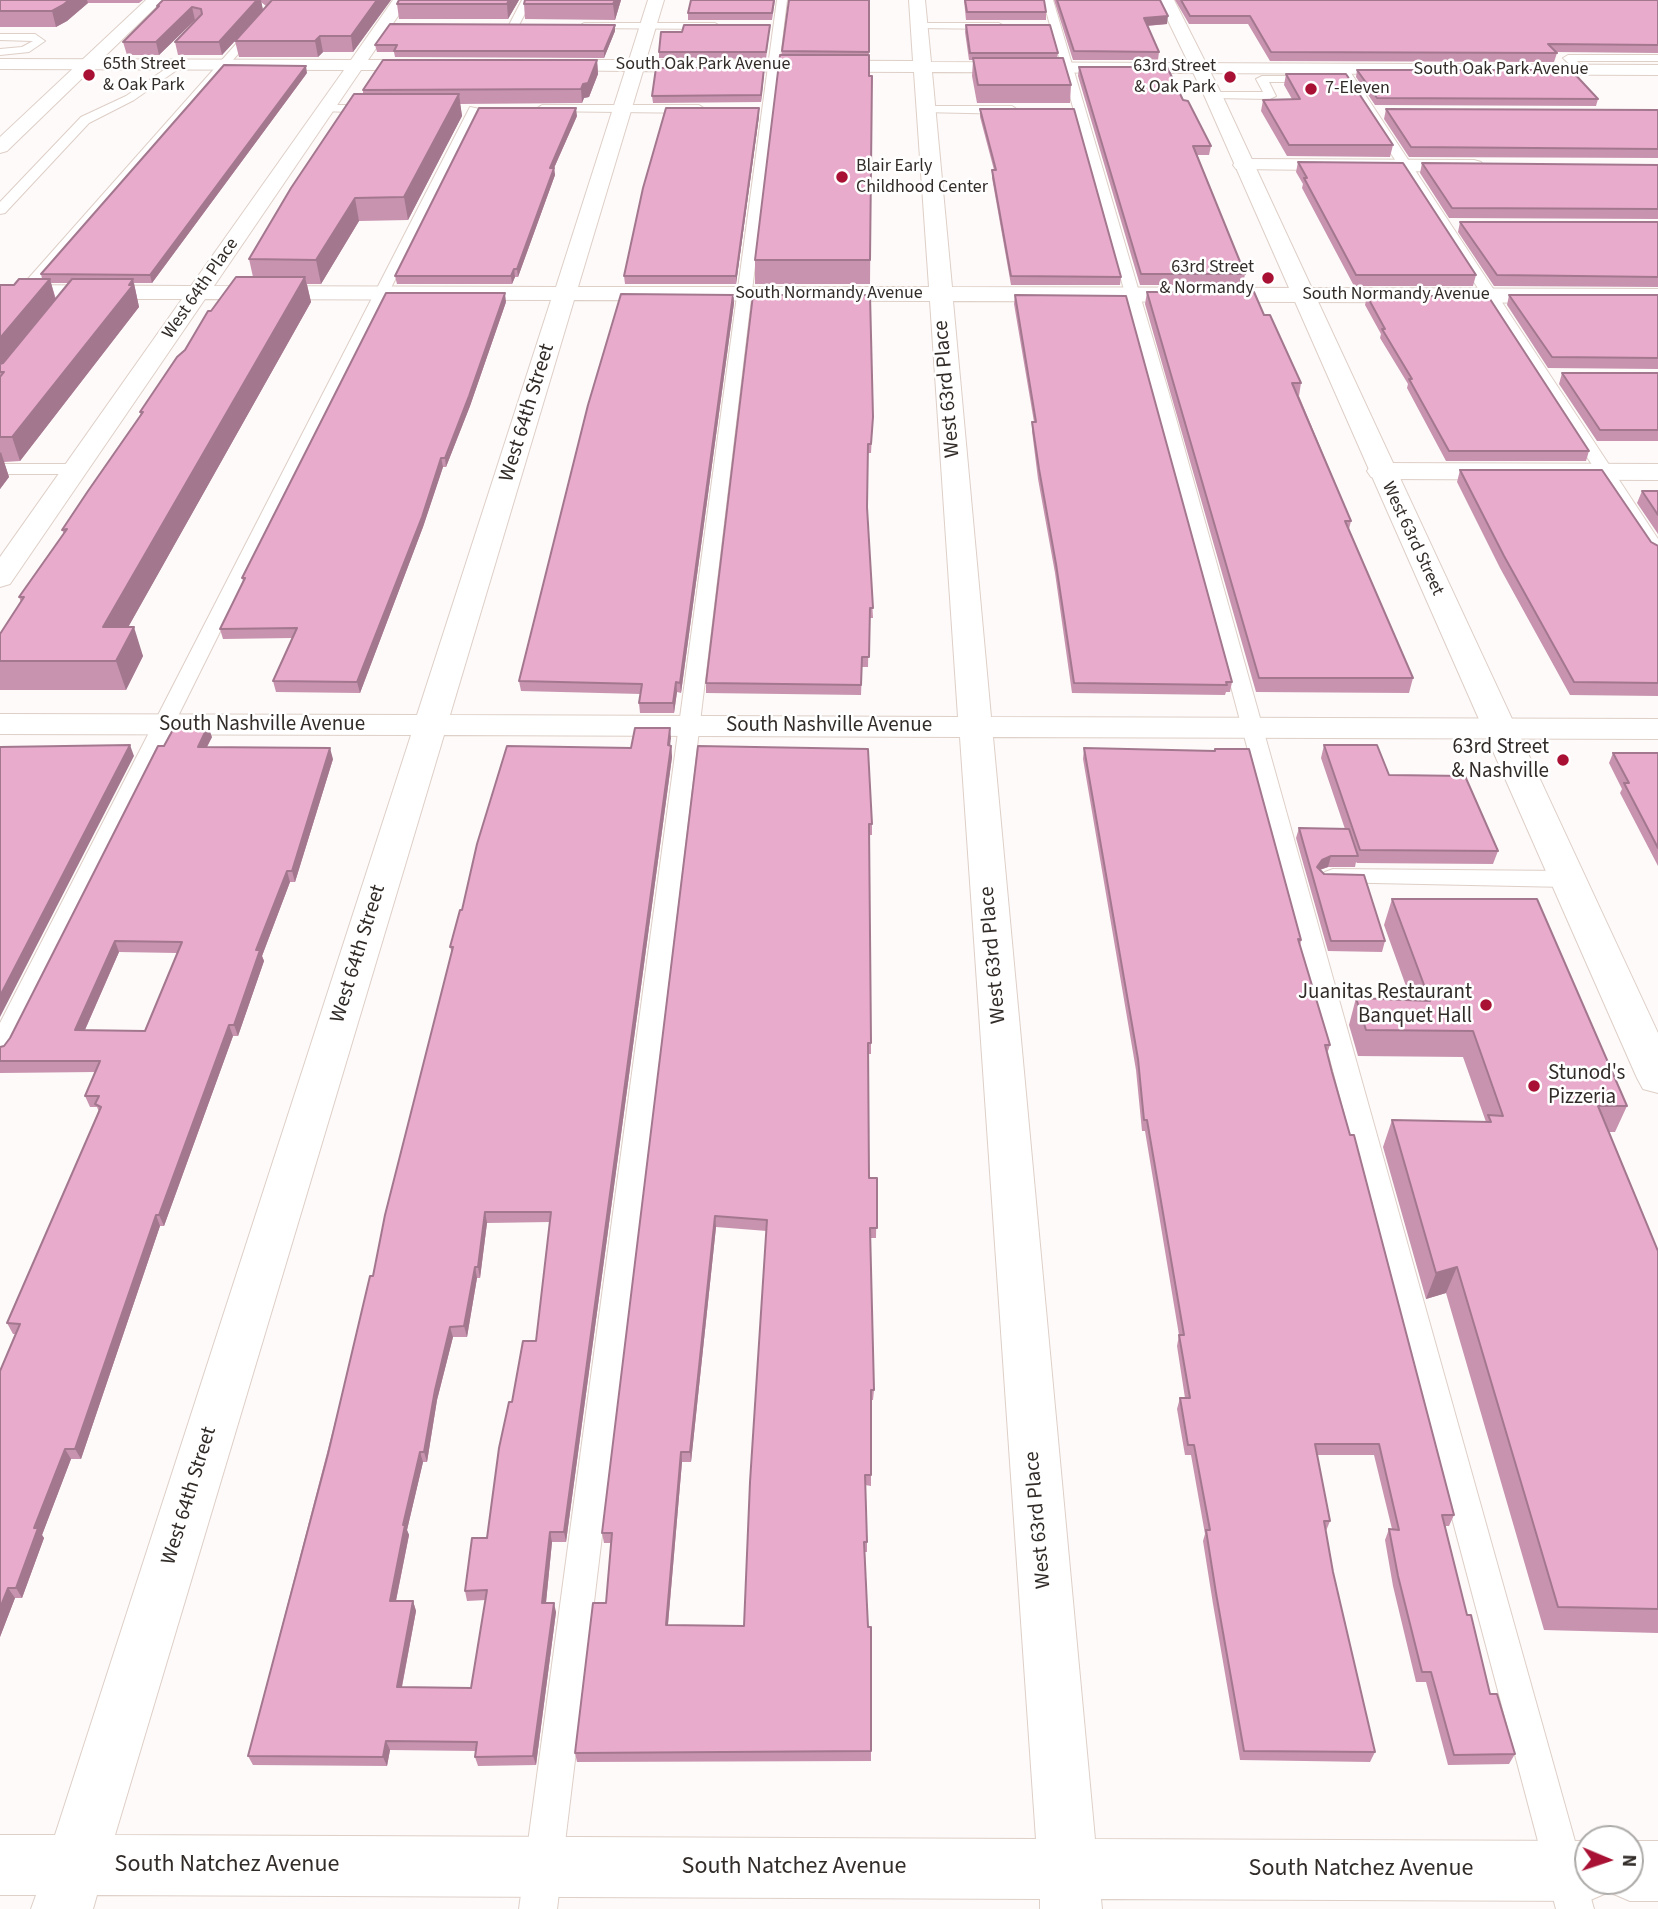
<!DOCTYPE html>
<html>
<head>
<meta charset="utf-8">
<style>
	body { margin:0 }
	#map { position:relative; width:1658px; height:1909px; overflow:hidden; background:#fdfaf9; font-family:"Source Sans 3",sans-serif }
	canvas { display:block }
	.north { position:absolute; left:1574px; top:1825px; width:70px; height:70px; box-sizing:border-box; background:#fff; border:2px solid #adaba9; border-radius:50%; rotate:92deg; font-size:19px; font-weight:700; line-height:28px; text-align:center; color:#322c29 }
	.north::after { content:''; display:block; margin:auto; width:24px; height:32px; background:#a91134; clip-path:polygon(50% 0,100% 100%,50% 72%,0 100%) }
</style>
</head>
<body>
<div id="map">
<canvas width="1658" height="1909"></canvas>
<div class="north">N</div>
</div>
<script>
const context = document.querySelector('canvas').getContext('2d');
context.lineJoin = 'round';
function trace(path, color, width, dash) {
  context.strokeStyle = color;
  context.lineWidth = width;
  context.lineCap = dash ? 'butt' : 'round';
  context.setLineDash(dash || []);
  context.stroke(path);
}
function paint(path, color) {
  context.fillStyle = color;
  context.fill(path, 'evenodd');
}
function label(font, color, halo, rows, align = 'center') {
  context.font = font + ' "Source Sans 3",sans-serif';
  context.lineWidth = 5;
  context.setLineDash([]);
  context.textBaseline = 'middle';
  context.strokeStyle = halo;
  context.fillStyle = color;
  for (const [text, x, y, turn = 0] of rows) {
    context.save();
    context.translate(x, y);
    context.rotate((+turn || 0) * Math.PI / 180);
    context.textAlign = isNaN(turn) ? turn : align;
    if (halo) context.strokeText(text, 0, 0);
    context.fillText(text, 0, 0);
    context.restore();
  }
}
const lane = new Path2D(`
	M275,0H285L29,295H19L17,292L19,289Z
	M522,0H532L518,27H510L509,25Z
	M777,0H787L557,1909H519Z
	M1043,0H1053L1170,397L1594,1909H1556L1154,397Z
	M584,23H715L720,26L715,29L580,28L579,26Z
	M919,23H999L1004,26L999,29L915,28V24Z
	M0,34H35L45,41L29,52L0,55V49L22,47L33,41L0,40Z
	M1658,55V61H1577L1585,70L1579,73L1563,58L1568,55Z
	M174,63L184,65L134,100L89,123L5,213L0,214V202L81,117L126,96Z
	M1339,68L1349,70L1658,539V559L1649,553L1337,70Z
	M1262,76H1317L1323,79L1317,82H1269L1276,96L1270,99L1213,98L1207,95L1213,92H1263L1256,79Z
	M326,105H377L383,109L377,113L322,111L320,109Z
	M542,105H699L705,109L699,113L538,111L536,109Z
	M926,106H1012L1018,110L1012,114L922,112V108Z
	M470,107L480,109L13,1048L9,1055L0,1057V1023Z
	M0,464H76L85,469L76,474H0Z
	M1333,869L1567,871L1575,874L1579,879L1575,884L1567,887L1325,882L1321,877L1325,872Z`);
const street = new Path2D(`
	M393,0H409L368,60H431L440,65L431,70H361L214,286L556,287L625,71L544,70L535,65L544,60H629L648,0H664L646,60L913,61L909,0H925L931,62L1658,65V75L932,72L952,287L1658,289V303L953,301L991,717L1658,719V739L993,737L1095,1839L1588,1841V1881H1630V1841H1658V1901H1630L1609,1892L1588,1901L1101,1899L1102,1909H1040V1899L97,1895L93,1909H31L36,1895H0V1835H55L411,735L0,734V714L417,715L551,300L205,299L10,584L0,587V557L182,299H0V285L191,286L344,70L0,69V59L351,60ZM643,71L914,72L929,287H578ZM574,300L930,301L958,717L450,715ZM444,735L960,737L1036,1839L115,1835Z
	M1243,159L1474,160L1481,162L1484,166L1481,170L1474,172L1236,169L1233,165L1236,161Z
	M1381,463L1658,464V480L1381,479L1371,477L1367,471L1371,465Z`);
const secondary = new Path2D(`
	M146,0H163L7,151L0,153V137Z
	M1158,0H1174L1222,95L1658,1033V1093L1643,1089L1637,1078L1204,95Z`);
const wall = new Path2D(`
	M0,0H143L139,3H88L67,21L56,27H0Z
	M163,0H391L353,52H323L318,57H239L235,41L222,55H178L175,42L195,20L159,55H127L123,42L158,7L157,6ZM261,2L266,6L263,10Z
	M399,0H519L508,19H399L397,4Z
	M621,0L615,20L525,19L524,4Z
	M691,0H775L772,20H688V13Z
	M869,0V76H872L870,284H755V260L782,51Z
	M964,0H1044L1046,12V20H966Z
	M1054,0H1160L1167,24L1147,26L1159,52L1158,60H1073Z
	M1175,0H1658V53L1556,52L1557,53L1554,62L1270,61L1248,24H1189Z
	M770,25L766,59L659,58V52Z
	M966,25L1058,53L1057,58L1071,85L1070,103H977L972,76L973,60H969L965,32Z
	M615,31L604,58L395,57L394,52H377L375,45Z
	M597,60L598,74L589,97L584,98L582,103L460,104L462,116L408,220L359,221L321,284H307L311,302L128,627L143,656L126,690H0V634L21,602L19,597L64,534L62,530L141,416L140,412L185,350L211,311L253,277L249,259L363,94V90Z
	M1079,67L1183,100L1211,146L1209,155H1197L1245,274L1243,285H1140L1078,76Z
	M764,68L761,102L653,103L652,96Z
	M1357,70L1598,99L1596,106L1375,105L1356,77Z
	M307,73L152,283H134L139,307L20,461L4,462L9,477L0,489V285H14L42,279L41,274ZM51,283H69L56,299Z
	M1286,74L1393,145L1390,157L1287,156L1261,111L1263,100L1292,99L1284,85Z
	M980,109L1121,277L1120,285H1011L992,178V170H994L980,117Z
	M1386,109L1658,110V158L1409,157L1384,119Z
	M577,116L554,168L555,175L518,277H515L512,284H397L395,276Z
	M759,116L736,284H625L624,276Z
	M1298,162L1476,275L1473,286H1354L1302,188L1303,184L1296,172Z
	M1422,163L1658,165V219L1449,218L1420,173Z
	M1460,222H1658V287L1494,286L1458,232Z
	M1147,292L1264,315L1301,383L1299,396L1351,521L1349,529L1413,678L1409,693L1256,692L1145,304Z
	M733,295L734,303L681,693L677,692L674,713H640L639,703L641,694L521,691L519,681Z
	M1015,295L1232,682L1230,692H1226L1225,695L1072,693L1055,573L1038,479L1032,431V422H1034L1014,304Z
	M1509,295H1658V369L1548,368L1507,305Z
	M1367,296L1589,451L1586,461H1446L1407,388L1408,384L1380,338L1381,334L1365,305Z
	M506,302L470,406L446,467H443L423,527L360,693L276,692L273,681L293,638L223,639L220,629L243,581L242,578Z
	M1562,373H1658V441H1597L1559,384Z
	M873,417L871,453H868L867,507L873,618H869L868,667H862L861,695L706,693V683Z
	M1460,470L1651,542L1658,546V696L1570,695L1500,568L1457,482Z
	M1642,491H1658V534L1637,503Z
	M670,728V746H671L672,757L566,1542H552L546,1603L556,1612L536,1765L478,1766L475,1757L476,1751L390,1750L387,1766L253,1765L248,1756L373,1276L452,953L450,947L462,910L631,748ZM550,1222L536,1341L512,1402L487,1538L465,1591L467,1601L486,1600L471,1688L402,1687L416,1611L413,1601H396L409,1535L407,1530L423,1462H427L437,1400L453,1337H467L477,1278H480L487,1223Z
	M212,737L207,747L333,759L295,882H290L262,956L264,961L238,1036H233L164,1226H160L81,1459H71L42,1535L44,1538L22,1598H15L0,1637L16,1334H13L7,1323L99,1112L97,1107H90L85,1096L95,1072L0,1073V1047L4,1046L10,1038L164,746ZM119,952L177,953L145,1031L85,1030Z
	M1324,745L1389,775L1498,851L1493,864L1357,863L1356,862L1355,867H1328L1320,870L1385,941L1382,952L1328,951L1296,838L1299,828L1345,829L1321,758Z
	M698,746L872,824V835H869L871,1043V1054H868L869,1178H877L876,1238H870L874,1390L873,1400H871V1486L865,1485L867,1542V1552H865L868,1627H871V1761L577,1762L575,1753L606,1603L611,1543H604L602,1533ZM716,1227L767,1231L744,1626L668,1625L682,1462H691Z
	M1084,748L1214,751L1215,749L1301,940L1300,946L1330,1045L1327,1054L1454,1515L1449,1526H1445L1467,1615L1490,1694L1515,1754L1509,1764L1448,1765L1426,1682H1416L1393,1586L1385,1540L1389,1529H1392L1374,1455H1317L1330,1521L1326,1531L1333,1572L1375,1752L1370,1762L1240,1760L1213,1604L1203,1541L1205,1534L1191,1455H1185L1177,1409L1180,1398H1185L1177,1346L1179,1335L1145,1131H1142L1136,1070L1083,759Z
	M1613,753H1658V866L1620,793L1622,789L1609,763Z
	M1392,899L1627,1106L1615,1132H1609L1658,1251V1633L1544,1630L1446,1293L1426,1299L1383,1147L1392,1120L1486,1122L1463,1057L1358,1056L1349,1025L1356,998L1411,1000L1384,925Z`);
const shadedWall = new Path2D(`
	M69,0H87L88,3L67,21L56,27L52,11Z
	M257,0H261L263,10L222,55L219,42Z
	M377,0H391L353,52L351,36Z
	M509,0H519L508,19L507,4Z
	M615,0H621L615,20L613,4Z
	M192,7L195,20L159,55L156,42Z
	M1168,16L1167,24L1143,26L1144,18Z
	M615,25V31L604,58V51Z
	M320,36L323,52L318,57L315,41Z
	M597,60L598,74L589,97L584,98L582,103L581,89Z
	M306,66L307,73L152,283L150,275Z
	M764,68V75L761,102V95Z
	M459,94L462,116L408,220L404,197Z
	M576,108L577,116L554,168L555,175L518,277L517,269L550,168Z
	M759,108V116L736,284V276Z
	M355,198L359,221L321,284L316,260Z
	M514,269L515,277L512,284L511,276Z
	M305,277L311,302L112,656L103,627Z
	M50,279L56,302L0,371V338Z
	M133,279L139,307L20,461L12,437Z
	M505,293L506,302L470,406L446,467L445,458Z
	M733,295L734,303L681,693L680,683Z
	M1,452L9,477L0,489V453Z
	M441,458L443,467L423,527L360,693L357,682Z
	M134,627L143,656L126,690L116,661Z
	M676,682L677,692L674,713L673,703Z
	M208,726L212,737L201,758L198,747Z
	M670,728L671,738L669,755L668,745Z
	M130,745L134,756L0,1017V996Z
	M671,746L672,757L566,1542L564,1532Z
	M330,748L333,759L295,882L292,871Z
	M1331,856L1328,867L1319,870L1317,867L1322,860Z
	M287,871L290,882L262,956L264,961L238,1036L234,1025L256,950Z
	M115,941L119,952L80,1041L75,1030Z
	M229,1025L233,1036L164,1226L159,1215Z
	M485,1212L487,1223L480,1278L478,1267Z
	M156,1215L160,1226L81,1459L75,1449Z
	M715,1216L716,1227L691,1462L690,1452Z
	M475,1267L477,1278L467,1337L464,1326Z
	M1457,1267L1446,1293L1426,1299L1436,1273Z
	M450,1327L453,1337L437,1400L427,1462L424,1452L435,1390Z
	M65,1449L71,1459L42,1535L44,1538L22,1598L16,1588L34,1528Z
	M420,1452L423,1462L407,1530L409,1535L394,1610L390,1601L403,1525Z
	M681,1452L682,1462L667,1635L666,1625Z
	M550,1532L552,1542L545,1612L542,1603Z
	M8,1588L15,1598L0,1637V1608Z
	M413,1601L416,1611L400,1696L397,1687Z
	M554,1603L556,1612L536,1765L533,1756Z
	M386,1741L390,1750L387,1766L383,1757Z`);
const building = new Path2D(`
	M0,0H69L63,5L52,11H0Z
	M163,0H257L219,42H175L202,14L201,9L192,7L156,42H123L159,6H157Z
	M272,0H377L351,36H320L315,41H235Z
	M399,0H509L507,4H397Z
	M525,0H615L613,4H524Z
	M691,0H774L772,13H688Z
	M789,0H869V52L782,51Z
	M965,0H1044L1046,12H967Z
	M1057,0H1160L1168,16L1144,18L1159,52L1074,51Z
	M1181,0H1658V45L1548,44L1557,53L1271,52L1250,16H1190Z
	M390,24L615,25L604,51H394L397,45H375Z
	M684,25H770L766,52H659L661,32H682Z
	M966,25H1050L1058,53H970Z
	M780,55H869V76H872L870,260H755Z
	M973,58H1063L1071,85H978Z
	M383,60H597L588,83L583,84L581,89L363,90Z
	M224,65L306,66L150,275L41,274Z
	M1079,67H1167L1183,100L1188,101L1211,146H1193L1245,274H1141Z
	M656,68H764L761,95L652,96Z
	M1357,70H1571L1598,99L1377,98Z
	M1286,74H1346L1393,145H1289L1263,100L1300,99Z
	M354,94H459L404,197L355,198L316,260L249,259L291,188Z
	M479,108H576L550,168H554L517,269H514L511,276H395Z
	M666,108H759L736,276H624L643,188Z
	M980,109H1074L1121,277L1011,276L992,170H996Z
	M1386,109L1658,110V149L1411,147Z
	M1298,162L1403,163L1476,275H1356L1304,178H1307Z
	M1422,163L1658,165V209L1452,208Z
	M1460,222H1658V277L1497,275Z
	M236,277H305L103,627H134L116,661H0V634L24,597H19L67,529L62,530L88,491L143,412H140L177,357L185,350L208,311H211Z
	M19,279H50L0,338V285H14Z
	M72,279H133L129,285H133L12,437H0V377L4,372H0V364L3,363Z
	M1147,292H1254L1264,315H1270L1301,383H1292L1351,521H1345L1413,678H1259Z
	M386,293H505L469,396L445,458H441L422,517L357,682L273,681L297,628L220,629L245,578H242Z
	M621,294L733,295L680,683L676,682L673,703H639L642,684L519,681L588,405Z
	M753,295H870L873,417L871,444H868L867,507L873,608H870L869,657H862L861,685L706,683Z
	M1015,295L1126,296L1232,682H1226L1227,685L1074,683L1056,564L1039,469L1032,422H1036Z
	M1509,295H1658V358L1552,357Z
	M1367,296H1488L1589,451H1449L1409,379H1412L1382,329H1385Z
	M1562,373H1658V430H1600Z
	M1460,470H1602L1651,542L1658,546V683L1574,682L1504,556Z
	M1642,491H1658V515Z
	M175,726H208L198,747L330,748L292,871H287L256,950H260L234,1025H229L159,1215H156L75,1449H65L34,1528H38L16,1588H8L0,1608V1371L20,1324L7,1323L101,1107L95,1104L99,1096H85L100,1061H0V1047L4,1046L10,1038L158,746H164ZM115,941L182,942L145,1031L75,1030Z
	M635,728H670L668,745L671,746L564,1532H550L542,1603H554L533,1756L475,1757L477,1742L386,1741L383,1757L248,1756L328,1454L370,1276H373L385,1215L453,947H450L460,910H462L477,844L507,746L631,748ZM485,1212H551L536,1341H523L512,1402H509L499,1448L487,1538H472L465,1591L487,1590L471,1688L397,1687L413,1601H390L405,1525H403L420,1452H424L435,1390L450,1327L464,1326L475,1267H478Z
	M130,745L0,996V747Z
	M1324,745H1377L1389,775L1465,776L1498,851L1360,850Z
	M698,746L868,749L872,824H869L871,1043H868L869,1178H877V1228H870L874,1390H871V1475H865L867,1542H864L868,1627H871V1751L575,1753L593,1603H606L612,1533H602ZM715,1216L767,1220L750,1482L744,1626L666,1625L681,1452H690Z
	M1084,748L1215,751V749H1249L1301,940L1298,939L1330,1045H1325L1332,1072L1350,1135H1354L1454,1515H1442L1467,1615H1471L1490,1694H1497L1515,1754L1454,1755L1431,1672H1422L1398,1576L1389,1529L1399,1530L1379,1444H1315L1330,1521H1324L1333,1572L1375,1752L1244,1751L1216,1593L1206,1530H1210L1194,1445H1188L1180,1398H1190L1179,1335H1184L1147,1120H1144L1138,1059Z
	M1613,753H1658V848L1624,783H1629Z
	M1299,828L1349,829L1358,856H1331L1322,860L1317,867L1324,874L1364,875L1385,941H1331Z
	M1392,899H1537L1627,1106H1598L1658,1251V1609L1558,1607L1457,1267L1436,1273L1392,1120L1491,1122L1488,1115L1503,1116L1473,1031L1366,1030L1356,998L1430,1001Z`);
const markers = [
	[89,75,7,"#a91134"],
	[1230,77,7,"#a91134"],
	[1311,89,7,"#a91134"],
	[842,177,7,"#a91134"],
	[1268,278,7,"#a91134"],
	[1563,760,7,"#a91134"],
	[1486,1005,7,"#a91134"],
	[1534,1086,7,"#a91134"]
];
const farPoinames = [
	["65th Street",103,65],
	["& Oak Park",103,86],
	["63rd Street",1216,67,"right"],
	["& Oak Park",1216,88,"right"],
	["7-Eleven",1325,89],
	["Blair Early",856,167],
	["Childhood Center",856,188],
	["63rd Street",1254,268,"right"],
	["& Normandy",1254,289,"right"]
];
const farStreetnames = [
	["South Oak Park Avenue",703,65],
	["South Oak Park Avenue",1501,70],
	["West 64th Place",201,289,-55],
	["South Normandy Avenue",829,294],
	["South Normandy Avenue",1396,295],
	["West 63rd Street",1412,539,65]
];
const streetNames = [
	["West 63rd Place",948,389,-95],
	["West 64th Street",528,413,-73],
	["South Nashville Avenue",262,725],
	["South Nashville Avenue",829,726],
	["West 64th Street",359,954,-73],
	["West 63rd Place",994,955,-95],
	["West 64th Street",190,1496,-73],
	["West 63rd Place",1039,1520,-95]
];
const poiNames = [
	["63rd Street",1549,748],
	["& Nashville",1549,772],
	["Juanitas Restaurant",1472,993],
	["Banquet Hall",1472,1017],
	["Stunod's",1548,1074,"left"],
	["Pizzeria",1548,1098,"left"]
];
const nearStreetnames = [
	["South Natchez Avenue",227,1866],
	["South Natchez Avenue",794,1868],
	["South Natchez Avenue",1361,1870]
];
trace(lane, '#decfc7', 2);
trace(street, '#decfc7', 2);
trace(secondary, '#decfc7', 2);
paint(lane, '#fff');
paint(street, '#fff');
paint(secondary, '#fff');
paint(wall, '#c893af');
paint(shadedWall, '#a3788f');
paint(building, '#e9abcc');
trace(building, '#a3788f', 2);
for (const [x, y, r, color] of markers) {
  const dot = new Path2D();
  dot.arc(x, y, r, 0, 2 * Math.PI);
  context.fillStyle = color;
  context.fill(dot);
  trace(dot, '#fff', 2.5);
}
label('18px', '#322c29', '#fff', farPoinames, 'left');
label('18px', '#322c29', '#fff', farStreetnames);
label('21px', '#322c29', '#fff', streetNames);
label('21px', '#322c29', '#fff', poiNames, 'right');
label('24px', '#322c29', '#fff', nearStreetnames);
</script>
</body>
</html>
